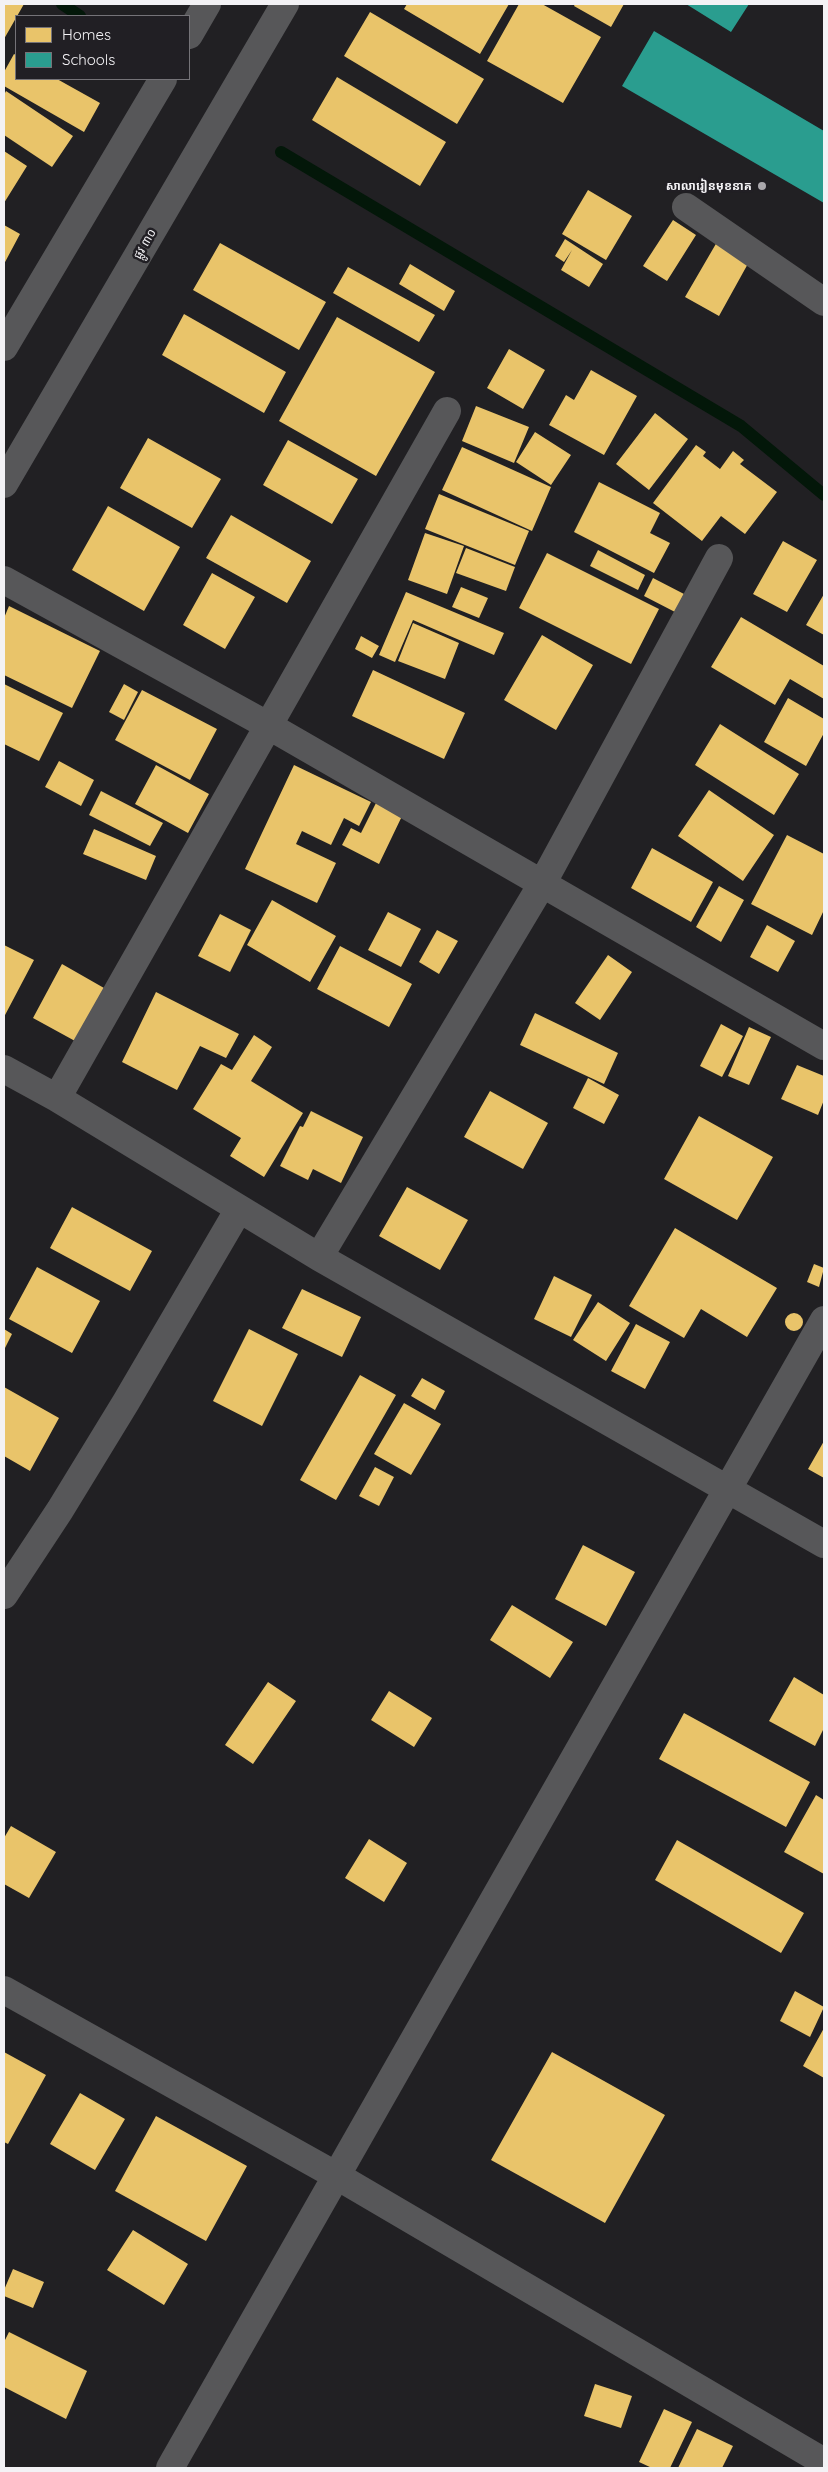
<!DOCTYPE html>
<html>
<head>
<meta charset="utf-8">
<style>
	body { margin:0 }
	#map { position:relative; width:828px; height:2472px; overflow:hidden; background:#212023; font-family:Quicksand,sans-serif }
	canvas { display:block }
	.frame { position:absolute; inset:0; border:5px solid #f3f2f5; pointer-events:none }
	.legend { position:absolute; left:15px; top:15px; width:175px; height:65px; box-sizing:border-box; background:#211f24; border:1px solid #757378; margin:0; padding:6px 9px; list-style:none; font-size:15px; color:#f3f2f5 }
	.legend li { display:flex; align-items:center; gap:10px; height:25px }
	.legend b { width:25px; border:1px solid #757378 }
</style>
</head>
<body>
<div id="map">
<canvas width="828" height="2472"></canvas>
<div class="frame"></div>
<ul class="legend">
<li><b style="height:14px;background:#e9c46a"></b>Homes</li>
<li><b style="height:14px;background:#2a9d8f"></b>Schools</li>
</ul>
</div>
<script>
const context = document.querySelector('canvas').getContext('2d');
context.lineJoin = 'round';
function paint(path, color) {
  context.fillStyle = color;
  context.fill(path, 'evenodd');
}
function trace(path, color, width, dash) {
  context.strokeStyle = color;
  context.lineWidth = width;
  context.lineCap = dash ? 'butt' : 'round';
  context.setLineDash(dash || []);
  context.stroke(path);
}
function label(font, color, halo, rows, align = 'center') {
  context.font = font + ' Quicksand,"Noto Sans Khmer",sans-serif';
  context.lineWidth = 5;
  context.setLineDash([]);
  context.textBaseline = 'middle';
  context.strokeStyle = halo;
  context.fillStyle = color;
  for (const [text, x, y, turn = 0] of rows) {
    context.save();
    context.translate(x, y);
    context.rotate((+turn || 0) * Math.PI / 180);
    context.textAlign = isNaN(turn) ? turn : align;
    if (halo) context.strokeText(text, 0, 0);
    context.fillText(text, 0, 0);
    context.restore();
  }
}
const homes = new Path2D(`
	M4,4H24L4,39Z
	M407,4H509L480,54L404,9Z
	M519,4H542L601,37L563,103L487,61Z
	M575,4H624L611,27L574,6Z
	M370,12L484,79L457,124L344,56Z
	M14,54L16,55V79H57L100,103L84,132L4,86V72Z
	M337,77L446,142L420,186L312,120Z
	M6,91L73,136L52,167L4,135V95Z
	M4,151L27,166L4,203Z
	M588,190L632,216L606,260L562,234Z
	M673,220L696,235L667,281L643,266Z
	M4,225L20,234L4,264Z
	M565,239L603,264L589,287L561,270L572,250L564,262L555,256Z
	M717,242L750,260L719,316L685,297Z
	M220,243L326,302L299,350L193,290Z
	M410,264L455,291L444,311L399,284Z
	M348,267L435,315L419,342L333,293Z
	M184,314L286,372L264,413L162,355Z
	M337,317L435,372L376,476L279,421Z
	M509,349L545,370L523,409L487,388Z
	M591,370L637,396L604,455L549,425L566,395L574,400Z
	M476,406L529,427L514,463L462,441Z
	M655,413L688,439L649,490L616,464Z
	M535,432L571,455L551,485L516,462Z
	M148,438L221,479L192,528L120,488Z
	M288,440L358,479L332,524L263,485Z
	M696,445L706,452L703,456L720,469L733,451L744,460L740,464L777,492L745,534L721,516L702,541L653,503Z
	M462,447L551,487L532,531L442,490Z
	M599,482L660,513L650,533L670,543L654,573L574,532Z
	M439,494L529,531L515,565L425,529Z
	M108,506L180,547L144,611L72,570Z
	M231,515L311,561L287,603L206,558Z
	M425,533L464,546L447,594L408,580Z
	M783,541L817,560L787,612L753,594Z
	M466,548L515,567L506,591L456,573Z
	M598,550L645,575L638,590L590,566Z
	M547,553L659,609L631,664L519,608Z
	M212,573L255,597L225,649L183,625Z
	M653,578L684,594L675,612L644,596Z
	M461,587L488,598L479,618L452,607Z
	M406,592L504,633L494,655L413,620L395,662L379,655Z
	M824,594V635L806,625Z
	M9,606L100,651L72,708L4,675V618Z
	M741,617L824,666V699L790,679L775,705L711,667Z
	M413,623L459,643L445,679L398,661Z
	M542,635L593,665L556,730L504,700Z
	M361,636L379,646L372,658L355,649Z
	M373,670L465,713L444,759L352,716Z
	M4,684L63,713L39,761L4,744Z
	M124,684L138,692L124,720L109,712Z
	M142,690L217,729L190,780L115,740Z
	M788,698L824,719V733L806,766L764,742Z
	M720,724L799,774L774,815L695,765Z
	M59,761L94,780L81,806L45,787Z
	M156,765L209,794L188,833L135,804Z
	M294,765L371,802L359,826L344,818L331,845L302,831L296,844L336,863L317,903L245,869Z
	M709,790L774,835L743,881L678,836Z
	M101,791L163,823L150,846L89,815Z
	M377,801L403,814L379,864L342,845L351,828L361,833Z
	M94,829L156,856L146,880L83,854Z
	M787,835L824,854V910L812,935L751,904Z
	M652,848L713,882L691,922L631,888Z
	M719,886L744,900L721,942L696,927Z
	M272,900L336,936L310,982L247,945Z
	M388,912L421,929L401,967L368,950Z
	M220,914L251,930L230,972L198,956Z
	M767,925L795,941L778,972L750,957Z
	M437,930L458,941L439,974L419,962Z
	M4,945L34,960L4,1017Z
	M340,946L412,984L389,1027L317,989Z
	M608,955L632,972L600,1020L575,1003Z
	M62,964L104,988L75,1041L33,1018Z
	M156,992L239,1034L226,1058L200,1046L177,1090L122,1062Z
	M535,1013L618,1053L604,1084L520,1045Z
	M721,1024L743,1036L722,1077L700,1066Z
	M749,1027L771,1037L749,1085L728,1076Z
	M254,1035L272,1047L251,1081L303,1113L264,1177L230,1156L241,1138L193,1109L221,1064L232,1070Z
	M797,1065L824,1076V1100L818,1115L781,1099Z
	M588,1078L619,1095L604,1124L573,1108Z
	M490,1091L548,1123L523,1169L464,1137Z
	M311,1111L363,1137L341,1183L313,1169L308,1180L280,1166L300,1126L303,1127Z
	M699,1116L773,1157L737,1220L664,1179Z
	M407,1187L468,1220L440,1270L379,1236Z
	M72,1207L152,1251L130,1291L50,1248Z
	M675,1228L777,1288L747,1337L701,1309L684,1338L629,1306Z
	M814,1264L824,1268L819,1287L807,1282Z
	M37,1267L100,1301L72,1353L9,1319Z
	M554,1276L592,1295L571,1337L534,1319Z
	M302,1289L361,1317L342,1357L282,1328Z
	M598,1302L630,1323L606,1361L573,1340Z
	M785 1322a9 9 0 1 1 18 0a9 9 0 1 1-18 0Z
	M636,1324L670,1342L645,1389L611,1371Z
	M4,1329L12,1334L4,1350Z
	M249,1329L298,1354L262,1426L213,1401Z
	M360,1375L396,1395L336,1500L300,1480Z
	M422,1378L445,1391L435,1410L411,1396Z
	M4,1387L59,1418L30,1471L4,1456Z
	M404,1403L441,1424L411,1475L374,1454Z
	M824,1441V1478L808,1469Z
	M375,1467L394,1477L379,1506L359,1496Z
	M583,1545L635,1572L606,1626L555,1599Z
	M512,1605L573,1642L550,1678L490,1640Z
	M794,1677L824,1695V1728L815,1746L769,1721Z
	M268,1682L296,1701L253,1764L225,1745Z
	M389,1691L432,1718L414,1747L371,1720Z
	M684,1713L810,1782L786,1827L659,1759Z
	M816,1795L824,1800V1874L784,1852Z
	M11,1826L56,1852L29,1898L4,1884V1838Z
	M369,1839L407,1863L384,1902L345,1878Z
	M677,1840L804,1913L781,1953L655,1880Z
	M795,1991L824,2007L810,2037L780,2021Z
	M824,2028V2078L803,2066Z
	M4,2052L46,2075L8,2144L4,2142Z
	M552,2052L665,2115L605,2223L491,2160Z
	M80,2093L125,2119L95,2170L50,2144Z
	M156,2116L247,2166L206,2241L115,2191Z
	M133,2230L188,2264L164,2305L107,2270Z
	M13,2269L44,2282L33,2308L4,2296V2290Z
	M9,2332L87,2371L66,2419L4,2387V2342Z
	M595,2384L632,2396L621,2428L584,2416Z
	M664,2409L692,2422L670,2468H652L639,2462Z
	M697,2429L733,2446L722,2468H678Z`);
const schools = new Path2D(`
	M686,4H749L731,32Z
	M654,31L824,131V203L622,86Z`);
const stream = new Path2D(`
	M62,4L80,16
	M281,152L741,426L824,495`);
const minor = new Path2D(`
	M686,207L824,302
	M4,580L269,726L824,1046
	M4,1069L57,1098L319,1257L824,1544
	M57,1098L447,411
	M319,1257L542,884L719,558
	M4,1595L60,1510L126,1402L239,1209
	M4,1990L337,2176L824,2462
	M170,2468L824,1320`);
const tertiary = new Path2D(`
	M189,35L207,4
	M4,347L163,79
	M4,484L285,4`);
const markers = [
	[762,186,5,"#aaa8ac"]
];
const poiNames = [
	["សាលារៀនមុខនាគ",752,186]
];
const streetNames = [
	["ផ្លូវ ៣០",145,244,-60]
];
paint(homes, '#e9c46a');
paint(schools, '#2a9d8f');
trace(stream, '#031709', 12);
trace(minor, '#575759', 28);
trace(tertiary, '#575759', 28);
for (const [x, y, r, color] of markers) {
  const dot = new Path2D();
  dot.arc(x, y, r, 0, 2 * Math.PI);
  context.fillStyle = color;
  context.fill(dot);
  trace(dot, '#211f24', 2);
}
label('bold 12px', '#f3f2f5', '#211f24', poiNames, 'right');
label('12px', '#f3f2f5', '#211f24', streetNames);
</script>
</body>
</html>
